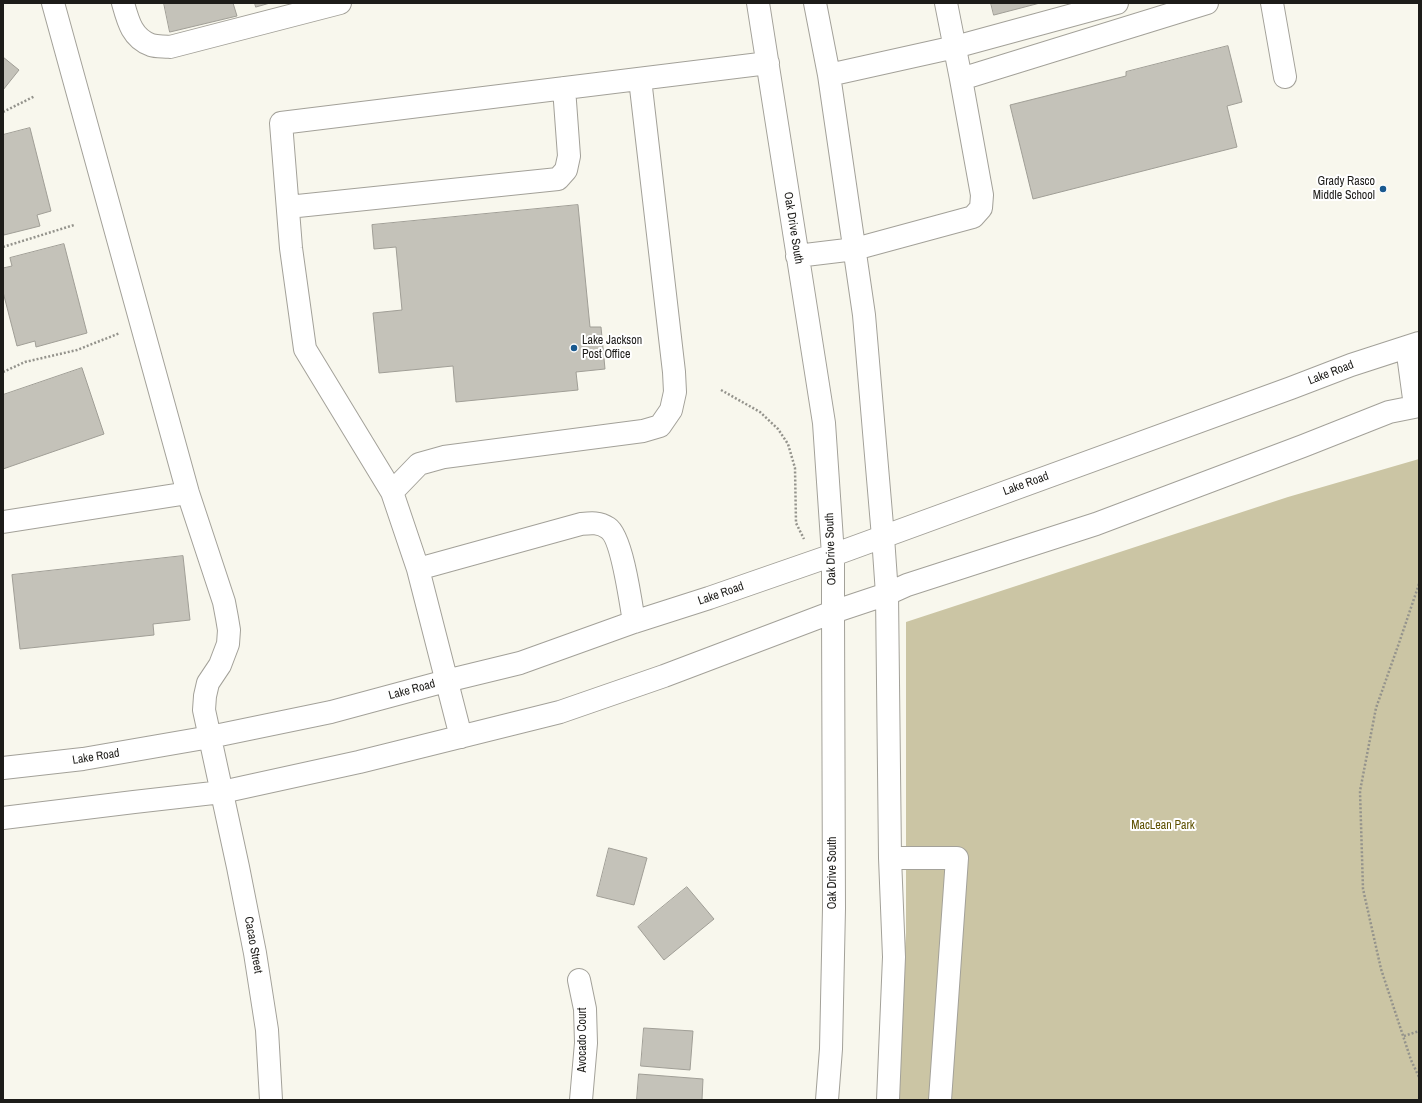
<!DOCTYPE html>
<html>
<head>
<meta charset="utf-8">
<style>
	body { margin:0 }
	#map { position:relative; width:1422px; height:1103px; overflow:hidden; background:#f8f7ed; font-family:"Archivo Narrow",sans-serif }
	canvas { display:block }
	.frame { position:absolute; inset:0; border:4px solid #1d1c19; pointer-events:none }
</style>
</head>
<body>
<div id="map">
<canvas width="1422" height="1103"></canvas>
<div class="frame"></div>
</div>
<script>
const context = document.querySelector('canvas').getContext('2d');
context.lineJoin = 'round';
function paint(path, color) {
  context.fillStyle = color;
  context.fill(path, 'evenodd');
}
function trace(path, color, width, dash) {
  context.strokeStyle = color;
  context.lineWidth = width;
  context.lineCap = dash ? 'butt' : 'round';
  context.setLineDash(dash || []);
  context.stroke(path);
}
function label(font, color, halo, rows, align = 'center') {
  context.font = font + ' "Archivo Narrow",sans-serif';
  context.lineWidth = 4;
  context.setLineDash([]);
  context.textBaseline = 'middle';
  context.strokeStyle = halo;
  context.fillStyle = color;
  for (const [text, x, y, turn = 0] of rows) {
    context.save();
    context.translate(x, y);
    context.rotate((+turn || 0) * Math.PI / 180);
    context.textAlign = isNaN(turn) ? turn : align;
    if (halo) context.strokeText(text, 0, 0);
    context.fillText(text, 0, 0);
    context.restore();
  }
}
const green = new Path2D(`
	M1419,459V1100H894L906,933V622L1288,497Z`);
const building = new Path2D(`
	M164,3H233L237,16L170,32Z
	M255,3H270L256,7Z
	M991,3H1040L994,15Z
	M1228,46L1242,102L1227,106L1237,147L1033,199L1010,105L1126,76V72Z
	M3,57L19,70L3,90Z
	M30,128L51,211L37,215L40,226L4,235L3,231V135Z
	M578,205L590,327H601L605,369L576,372L578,390L456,402L453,366L379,373L373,313L402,310L396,247L374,249L372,225Z
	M64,244L87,333L36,347L35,341L17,346L3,292V268L12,266L10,258Z
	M82,368L104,434L3,469V395Z
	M183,556L190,620L153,624L154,635L20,649L12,575Z
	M609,848L647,858L634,905L597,896Z
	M687,887L714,919L664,960L638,927Z
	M644,1028L693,1031L690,1070L641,1066Z
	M639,1074L703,1079L702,1100H637Z`);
const path = new Path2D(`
	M3,112L35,96
	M3,247L74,225
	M3,372L25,362L77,350L120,333
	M721,390L760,412L778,429L788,444L795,468L796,523L804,539
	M1419,584L1399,643L1376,708L1360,791L1363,889L1381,969L1411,1060L1419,1077
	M1404,1036L1419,1031`);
const minor = new Path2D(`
	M53,3L188,493L224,602L227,618L229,630L228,644L220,665L208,683L205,696L204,710L238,867L255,953L267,1030L271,1100
	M123,3C128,21 132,38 151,45C157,47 164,46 170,47L340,3
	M758,3L824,423L833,555V612L834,908L831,1049L827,1100
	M815,3L829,75L864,315L883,537L887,594L890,858L894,957L888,1100
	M946,3L961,79L1207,3
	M1272,3L1285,77
	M829,75L955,47L1117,3
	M288,207L558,179L566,170L569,156L564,88
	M797,256L855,249L973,217L981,208L982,195L961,79
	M1407,347L1415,406
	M392,492L419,464L444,457L643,431L660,426L671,410L675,392L674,372L640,79
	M3,522L188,493
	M418,569L581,524C591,523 599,522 608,528C622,537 631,604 634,622
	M461,737L418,569L392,492L305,349L291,248L281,123L768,63
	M3,768L83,759L210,737L331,712L446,681L520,663L634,622L709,598L833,555L1291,388L1351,365L1419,343
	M3,818L134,802L222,792L359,762L560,712L664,676L833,612L887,594L907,585L1096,524L1303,446L1389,412L1419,406
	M890,858H957L940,1100
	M579,980L585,1009L586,1043L581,1100`);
const markers = [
	[1383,189,4,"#19598f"],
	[574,348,4,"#19598f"]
];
const poiNames = [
	["Grady Rasco",1375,182],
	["Middle School",1375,196],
	["Lake Jackson",582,341,"left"],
	["Post Office",582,355,"left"]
];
const streetNames = [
	["Oak Drive South",793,228,81],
	["Lake Road",1331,373,-21],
	["Lake Road",1026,484,-20],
	["Oak Drive South",831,549,-92],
	["Lake Road",721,594,-19],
	["Lake Road",412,690,-15],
	["Lake Road",96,757,-9],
	["Oak Drive South",833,873,-90],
	["Cacao Street",253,945,80],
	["Avocado Court",583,1040,-90]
];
const parkNames = [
	["MacLean Park",1163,826]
];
paint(green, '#cbc5a4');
paint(building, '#c4c2b9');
trace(building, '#a09e96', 1);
trace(minor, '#a3a199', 24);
trace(path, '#94938c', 2.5, [2, 2]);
trace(minor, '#fff', 22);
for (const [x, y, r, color] of markers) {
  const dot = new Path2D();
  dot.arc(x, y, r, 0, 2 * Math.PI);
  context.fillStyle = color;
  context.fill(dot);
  trace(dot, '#fff', 1.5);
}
label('12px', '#1d1c19', '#fff', poiNames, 'right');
label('12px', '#1d1c19', '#fff', streetNames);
label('12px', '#5e5100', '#fff', parkNames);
</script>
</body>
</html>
